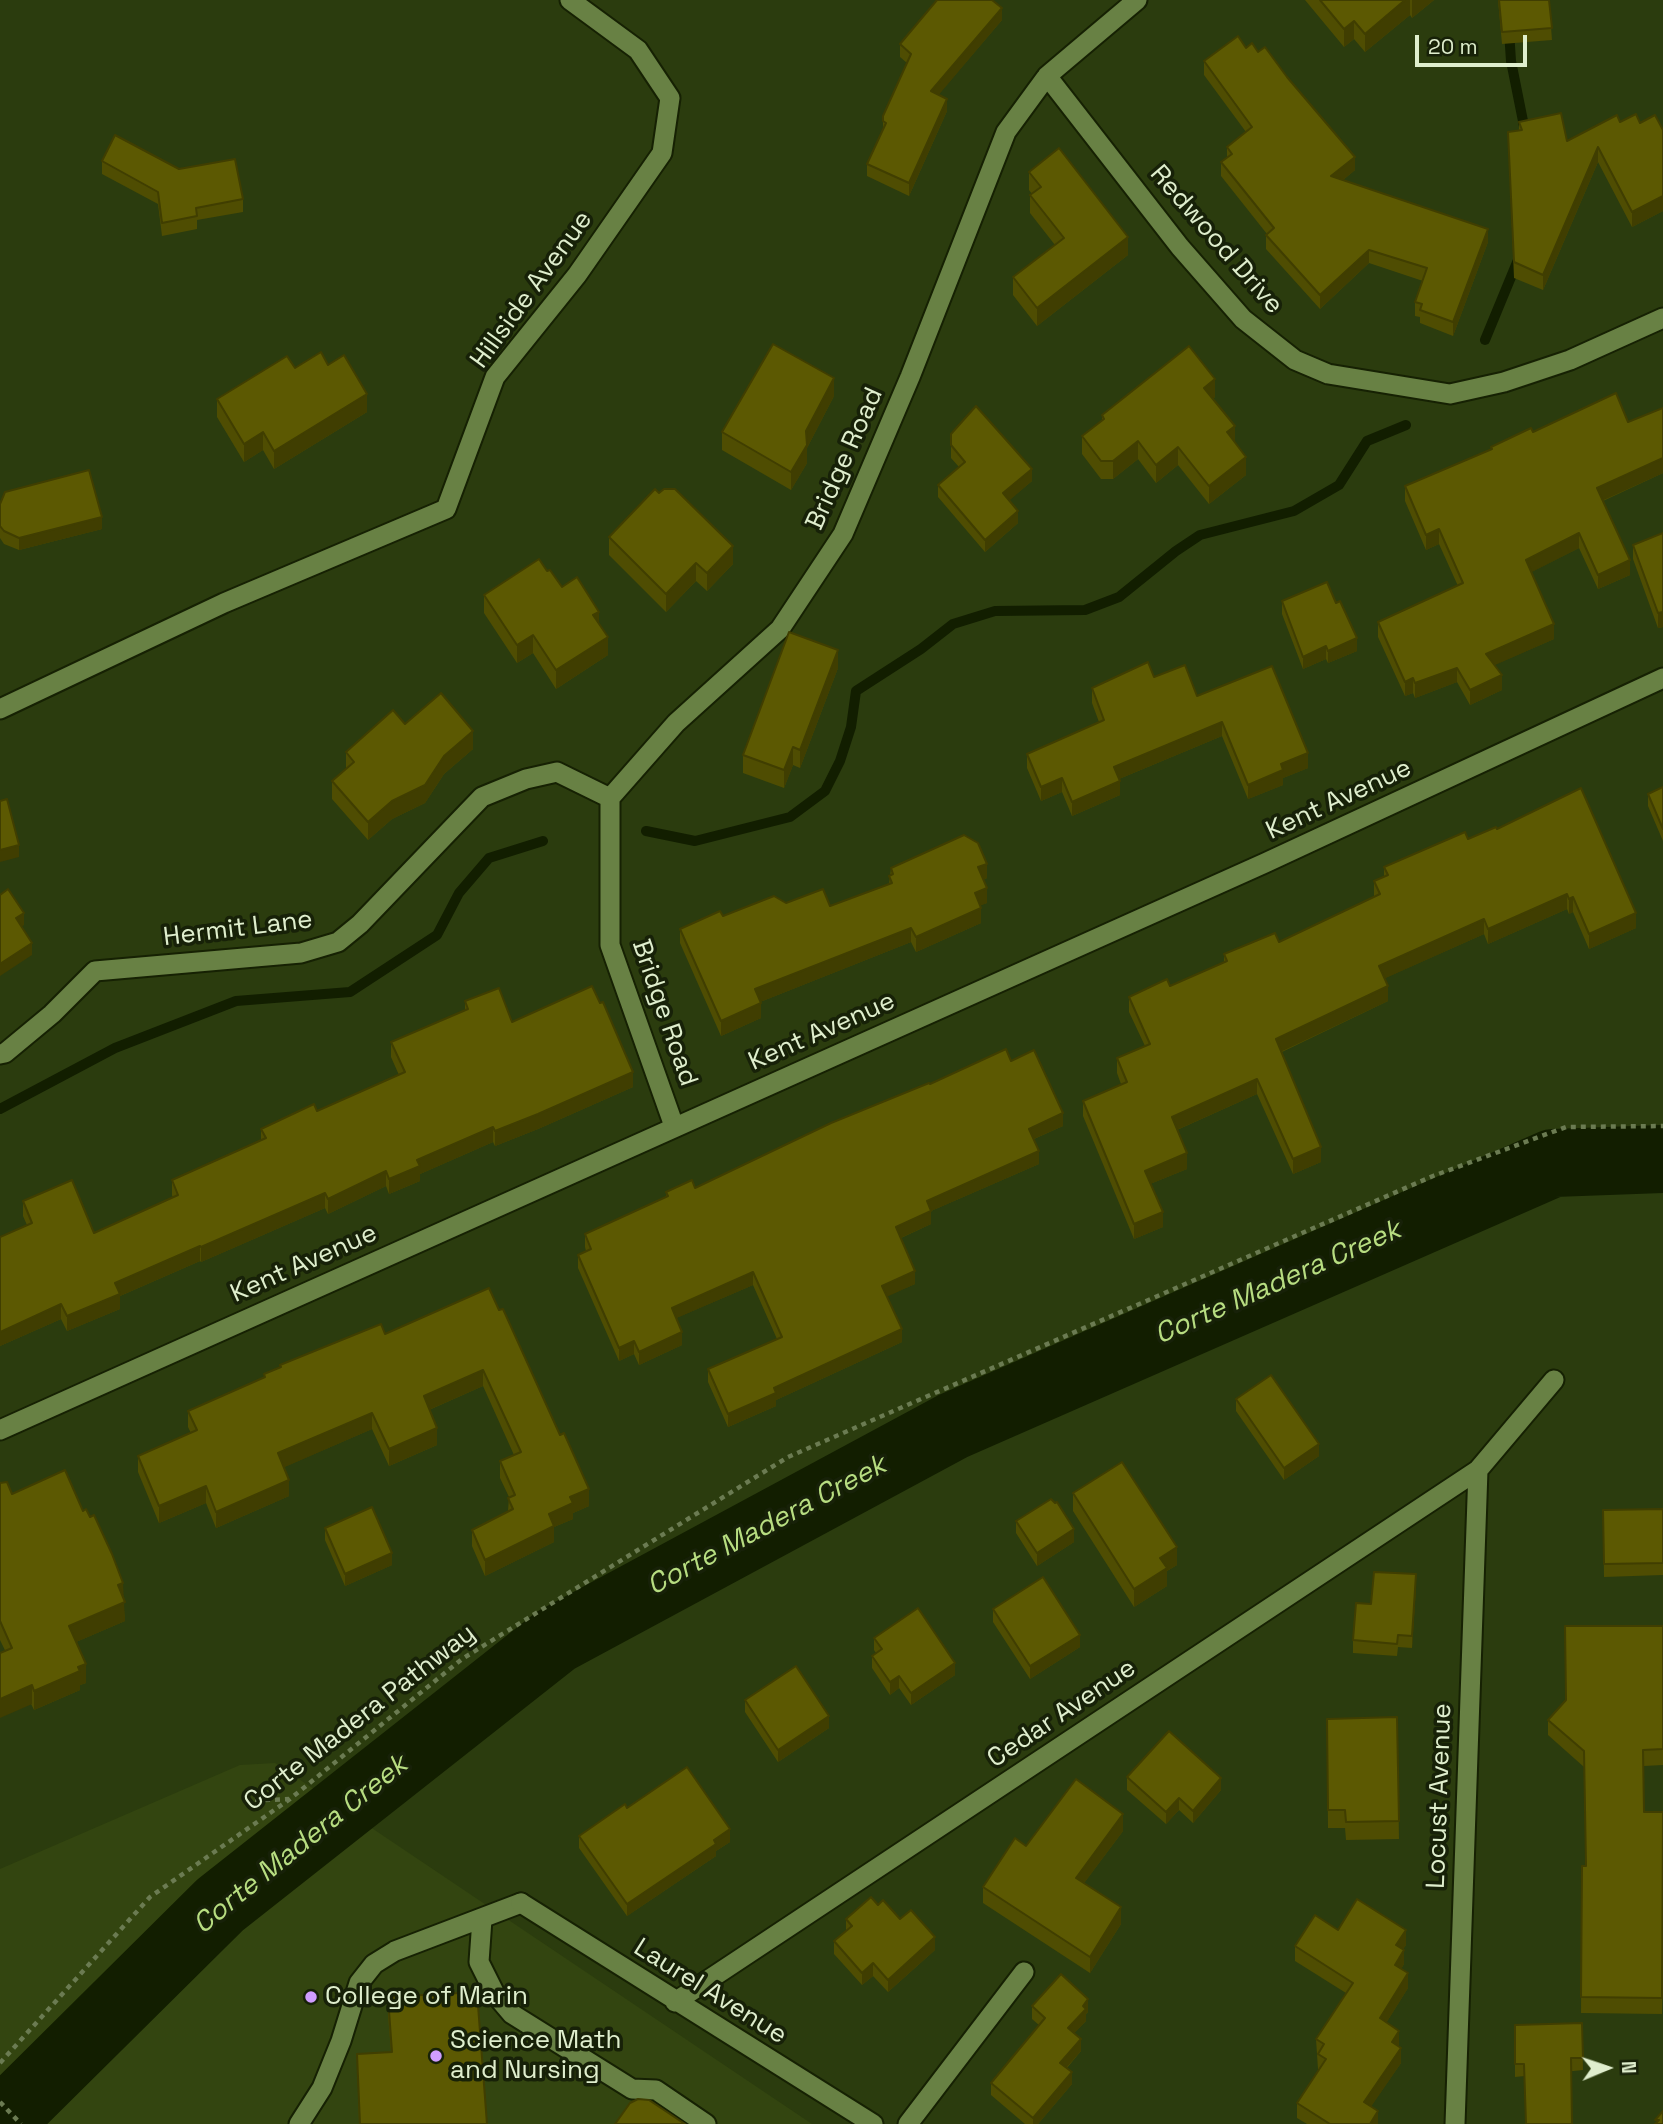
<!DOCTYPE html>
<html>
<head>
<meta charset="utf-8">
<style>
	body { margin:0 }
	#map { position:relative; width:1663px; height:2124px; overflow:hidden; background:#2b3c0e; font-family:"Space Grotesk",sans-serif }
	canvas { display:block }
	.north { position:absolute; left:1572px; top:2033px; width:70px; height:70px; -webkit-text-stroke:5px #172108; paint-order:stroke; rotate:88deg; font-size:19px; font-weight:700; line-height:28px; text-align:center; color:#dfeecd }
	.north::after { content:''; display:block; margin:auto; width:24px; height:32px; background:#dfeecd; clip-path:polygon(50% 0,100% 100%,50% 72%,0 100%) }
	.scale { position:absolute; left:1415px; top:35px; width:112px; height:32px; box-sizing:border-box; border:4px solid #dfeecd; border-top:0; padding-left:9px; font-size:21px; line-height:24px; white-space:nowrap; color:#dfeecd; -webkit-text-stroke:5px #172108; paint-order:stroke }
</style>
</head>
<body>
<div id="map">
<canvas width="1663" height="2124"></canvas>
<div class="north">N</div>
<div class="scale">20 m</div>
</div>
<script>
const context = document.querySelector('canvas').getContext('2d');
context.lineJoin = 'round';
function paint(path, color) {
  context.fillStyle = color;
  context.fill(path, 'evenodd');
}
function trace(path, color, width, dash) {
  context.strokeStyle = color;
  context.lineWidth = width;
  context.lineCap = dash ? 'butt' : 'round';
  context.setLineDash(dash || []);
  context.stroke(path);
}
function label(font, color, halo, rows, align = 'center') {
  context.font = font + ' "Space Grotesk",sans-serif';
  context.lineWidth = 7;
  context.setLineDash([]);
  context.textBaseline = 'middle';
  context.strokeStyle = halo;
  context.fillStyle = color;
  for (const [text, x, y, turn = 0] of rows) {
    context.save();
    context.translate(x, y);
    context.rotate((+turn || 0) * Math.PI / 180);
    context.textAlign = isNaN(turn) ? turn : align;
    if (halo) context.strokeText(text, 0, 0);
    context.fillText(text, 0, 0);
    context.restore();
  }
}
const built = new Path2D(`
	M275,1763L812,2124H0V1869L240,1765Z`);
const stream = new Path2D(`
	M1509,31L1511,61L1526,136
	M1485,340L1518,260
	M646,831L695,841L790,817L825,791L840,761L851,727L856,691L921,649L953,624L995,611L1085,610L1119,597L1176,551L1200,535L1294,511L1339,485L1367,441L1406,425
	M0,1109L115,1048L236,1001L350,992L437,935L459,893L489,858L543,841`);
const river = new Path2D(`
	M0,2123L220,1905L556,1640L953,1426L1553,1163L1663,1159`);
const path = new Path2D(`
	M245,1801L289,1799
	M0,2063L150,1897L290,1799L462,1659L788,1457L1433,1176L1566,1127L1663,1126
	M0,2102L21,2124`);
const service = new Path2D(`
	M482,1919L479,1962L495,1994L512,2014L632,2089L656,2090L706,2124
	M299,2124L322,2088L341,2041L359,1983L374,1964L395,1951L521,1903
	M908,2124L1024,1972`);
const minor = new Path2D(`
	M1047,76L1180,247L1243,319L1295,360L1328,374L1450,394L1504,382L1570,360L1663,318
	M0,709L224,603L446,509L495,377L577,275L662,153L670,98L638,50L570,0
	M0,1054L5,1053L52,1014L95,971L301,953L338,942L360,924L482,797L526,779L557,772L610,798
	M674,1126L610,945V798L676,723L780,629L843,534L910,377L1006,132L1047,76L1137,0
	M521,1903L873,2124
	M675,2002L1478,1470L1554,1380
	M1455,2124L1478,1470`);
const tertiary = new Path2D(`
	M0,1430L1265,863L1663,678`);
const wall = new Path2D(`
	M1305,0H1434L1412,18L1410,15L1365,52L1354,39L1344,47Z
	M1498,0H1549L1552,40L1502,44Z
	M1002,20L938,95L947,111L909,196L867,176V164L883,131V121L907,63L900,57V44Z
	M1246,48L1355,170L1343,180L1488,242L1453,336L1420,323V317L1415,316V302L1423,281L1369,263L1320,309L1266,249V235L1267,234L1221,176V162L1227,158V147L1246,132L1204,75V61Z
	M1519,122L1567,141L1620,122L1640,123L1663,130V211L1632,227L1598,162L1543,290L1514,278L1508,132L1519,130Z
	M102,161L179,169L243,199V212L197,220V229L162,236L158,204L102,174Z
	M1029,172L1128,255L1037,326L1013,295V277L1055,245L1030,213V195L1032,194L1029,190Z
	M328,365L367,412L274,469L263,450L244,462L217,417V399L295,368Z
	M834,396L807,448V463L791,490L722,450V432Z
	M1215,397L1213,399L1235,443L1246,475L1209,504L1178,465L1156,483L1138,459L1113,479H1101L1082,454V436L1102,421V415Z
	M1663,408V473L1603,501L1630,575L1598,589L1579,548L1531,572L1554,639L1494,665L1502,690L1470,705L1457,682L1415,698L1413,693L1405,696L1378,637V622L1458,586L1439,544L1426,550L1405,501V486L1491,450V447L1533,432L1628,422Z
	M951,434L1032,481L1009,500L1018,523L985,552L938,497V485L959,467L951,458Z
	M0,504L102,529L19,550L4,544L0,538Z
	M1663,533V627L1658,628L1633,559V545Z
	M609,537L733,564L707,591L696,581L666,612L609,555Z
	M547,571L562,587L599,623L608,655L556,689L533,653L517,663L484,613V595Z
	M1282,601L1336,603L1357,651L1328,663L1326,659L1303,669L1282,614Z
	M838,668L800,768L793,765L784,788L743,773V755Z
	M1154,677L1197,696L1308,768L1283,778V785L1248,799L1222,736L1119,779L1120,795L1072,816L1062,792L1041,801L1027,768V754L1099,722L1092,703V688Z
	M405,724L473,749L444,774L425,803L392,819L368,840L332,799V781L346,769V752Z
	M1663,787V841L1648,806V794Z
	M1497,829L1636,928L1589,949L1573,912L1569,914L1567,909L1488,944L1484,934L1385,978L1388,1001L1282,1052L1321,1162L1293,1174L1257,1094L1177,1130L1187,1169L1150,1184L1163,1227L1134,1239L1083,1116V1101L1121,1084L1117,1073V1058L1145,1046L1129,1012V997L1170,986L1224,962V954L1279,942L1374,897V881L1384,877V867Z
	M891,868L987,878L983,880L987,903L980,905L981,923L916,952L911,942L760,1002L761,1018L721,1036L680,943V929L723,916L786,903L830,906L889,884Z
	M465,1001L512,1022L633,1087L538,1129L495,1146L493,1142L420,1174V1181L389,1194L386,1186L328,1214L325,1208L201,1262L200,1261L120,1296V1309L67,1331L61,1319L0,1346V1237L27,1225L23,1216V1201L94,1233L173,1198L172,1195V1180L261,1140V1129L317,1111L399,1075L391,1057V1042L465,1010Z
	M1011,1061L1063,1126L1034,1139L1039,1164L931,1211V1224L901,1238L915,1284L887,1296L902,1342L776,1400V1406L728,1427L708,1382V1369L777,1339L753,1285L676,1318L682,1345L639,1365L634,1354L619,1361L578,1268V1255L586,1251L585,1247V1234L666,1197V1192L695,1188L930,1084Z
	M489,1288L589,1506L573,1513V1519L554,1527V1542L485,1576L472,1546V1530L508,1511L509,1497L500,1478V1461L514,1455L483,1386L429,1410L437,1445L389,1466L372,1429L284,1467L289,1496L216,1528L206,1503L159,1523L138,1472V1456L191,1433L188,1427V1411L264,1378V1374L280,1367V1365L385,1334Z
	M1236,1399L1319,1456L1284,1480L1236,1411Z
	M0,1483L123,1599L125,1621L76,1642L86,1683L80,1685V1690L34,1710L0,1640Z
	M1073,1493L1177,1565L1167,1571V1586L1134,1607L1073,1511Z
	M1055,1503L1074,1542L1037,1566L1016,1533V1521Z
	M1663,1509V1575L1604,1577L1603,1510Z
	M325,1528L392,1565L345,1586L325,1540Z
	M1416,1587L1412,1648L1398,1647L1397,1656L1353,1653V1640L1371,1604Z
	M993,1609L1080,1647L1030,1679L993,1622Z
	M1663,1626V1765L1644,1766V1812L1663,1951L1662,2014L1581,2013L1582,1866H1586L1584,1767L1548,1735V1720L1566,1701Z
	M874,1638L955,1675L911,1705L899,1688L890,1695L872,1668V1656L876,1653L874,1650Z
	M745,1700L829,1728L778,1762L745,1712Z
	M1397,1717L1399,1839L1346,1840L1345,1828H1328L1327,1719Z
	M1127,1777L1221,1790L1193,1823L1179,1810L1166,1824L1127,1790Z
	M627,1808L730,1842L716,1851V1856L627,1916L579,1848V1836Z
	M1123,1831L1084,1883L1121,1924L1090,1973L983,1903V1887L1026,1846Z
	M878,1905L900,1919L935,1950L888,1992L873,1976L862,1985L834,1954V1941L846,1931V1919Z
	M1338,1930L1406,1945L1403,1949L1404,1964L1401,1969L1408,1988L1386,2023L1399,2046L1401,2063L1371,2106L1378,2124H1307L1297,2118V2103L1319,2070L1318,2069L1316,2039L1346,1993L1295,1961V1946Z
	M388,1997L487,2124H359L357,2054L391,2052L388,2015Z
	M1032,2006L1088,2012L1086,2014V2021L1074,2033L1081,2051L1067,2068L1072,2084L1038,2124H1025L991,2095V2083L1039,2025L1032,2019Z
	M1582,2023L1583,2070L1515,2077V2025Z`);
const shadedWall = new Path2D(`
	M1405,0H1410V15L1365,52V34Z
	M1412,0H1434L1412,18Z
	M1002,8V20L931,104V91Z
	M1354,21V39L1344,47V29Z
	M947,99V111L909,196V183Z
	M1598,147V162L1543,290V275Z
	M1355,157V170L1331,190V176Z
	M1663,196V211L1632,227V212Z
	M1488,229V242L1453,336V322Z
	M1128,237V255L1037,326V308Z
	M1369,250V263L1320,309V295Z
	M834,378V396L807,448V463L791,490V472L806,431Z
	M1215,379V397L1204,406V388Z
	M367,394V412L274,469V451Z
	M1235,426V444L1227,432Z
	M263,432V450L244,462V444Z
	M1138,441V459L1113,479V461Z
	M1178,447V465L1156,483V465Z
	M1246,457V475L1209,504V486Z
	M1663,458V473L1597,503V488Z
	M1032,469V481L1003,506V493Z
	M1018,511V523L985,552V540Z
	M102,517V529L19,550V538Z
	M1439,529V544L1426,550V535Z
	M1579,533V548L1526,575V560Z
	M733,546V564L707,591V573Z
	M1630,560V575L1598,589V575Z
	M696,563V581L666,612V594Z
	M599,612V630L593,615Z
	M1663,612V627L1658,628V613Z
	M1554,624V639L1486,669V654Z
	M533,635V653L517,663V645Z
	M608,637V655L556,689V670Z
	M1357,638V651L1328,663V651Z
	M1326,646V659L1303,669V657Z
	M838,650V668L800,768V750Z
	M1457,668V682L1415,698V683Z
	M1502,675V690L1470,705V690Z
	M1413,678V693L1405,696V682Z
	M1222,722V736L1114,781V767Z
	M473,731V749L444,774L425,803L392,819L368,840V822Z
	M793,747V765L784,788V770Z
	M1308,753V768L1283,778V785L1248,799V785L1281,764Z
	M1062,778V792L1041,801V787Z
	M1120,781V795L1072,816V802Z
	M19,845V857L0,862V850Z
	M987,864V878L978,882V867Z
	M987,888V903L975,908V893Z
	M1567,894V909L1488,944V929Z
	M1573,897V912L1569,914V899Z
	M981,908V923L916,952V937Z
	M24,913V925L16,931V918Z
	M1636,913V928L1589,949V934Z
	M1484,919V934L1379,981V966Z
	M911,928V942L755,1004V989Z
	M32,943V955L0,976V964Z
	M1388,986V1001L1276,1054V1039Z
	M761,1003V1018L721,1036V1021Z
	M633,1072V1087L538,1129L495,1146V1131Z
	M1257,1079V1094L1172,1132V1117Z
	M1063,1113V1126L1029,1141V1129Z
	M493,1127V1142L420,1174V1181L389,1194V1179L417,1160Z
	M1321,1147V1162L1293,1174V1159Z
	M1039,1151V1164L931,1211V1224L896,1240V1227L927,1201Z
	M1187,1153V1169L1145,1186V1171Z
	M386,1171V1186L328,1214V1199Z
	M325,1193V1208L201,1262V1247Z
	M1163,1212V1227L1134,1239V1224Z
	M200,1246V1261L120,1296V1309L67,1331V1316L115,1283Z
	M915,1271V1284L882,1299V1286Z
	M753,1272V1285L672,1320V1308Z
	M61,1304V1319L0,1346V1332Z
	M902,1329V1342L776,1400V1406L728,1427V1414L774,1388Z
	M682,1332V1345L639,1365V1352Z
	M634,1341V1354L619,1361V1348Z
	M483,1370V1386L424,1412V1396Z
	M372,1413V1429L278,1470V1453Z
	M437,1428V1445L389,1466V1449Z
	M1319,1444V1456L1284,1480V1468Z
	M289,1480V1496L216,1528V1512Z
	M206,1486V1503L159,1523V1506Z
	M589,1489V1506L573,1513V1519L554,1527V1542L485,1576V1560L570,1497Z
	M1074,1529V1542L1037,1566V1553Z
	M1177,1547V1565L1167,1571V1586L1134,1607V1589L1160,1558Z
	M392,1553V1565L345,1586V1574Z
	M1416,1574V1587L1412,1648V1636Z
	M123,1583L125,1621L69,1645V1626L118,1585Z
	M1080,1635V1647L1030,1679V1666Z
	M955,1663V1675L911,1705V1693Z
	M86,1664V1683L80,1685V1690L34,1710V1691L78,1667Z
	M899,1676V1688L890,1695V1682Z
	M32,1685V1704L0,1718V1699Z
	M829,1716V1728L778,1762V1750Z
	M1221,1778V1790L1193,1823V1811Z
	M1179,1798V1810L1166,1824V1812Z
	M1123,1814V1831L1076,1894V1878Z
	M730,1829V1842L716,1851V1856L627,1916V1904Z
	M1121,1907V1924L1090,1973V1957Z
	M1406,1930V1945L1396,1960V1945Z
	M935,1937V1950L888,1992V1980Z
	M1404,1950V1964L1395,1980V1965Z
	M873,1963V1976L862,1985V1973Z
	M1408,1973V1988L1380,2033V2018Z
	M1088,1999V2012L1086,2014V2021L1068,2040V2028Z
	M1399,2031V2046L1392,2042Z
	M1081,2039V2051L1060,2075V2063Z
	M1401,2048V2063L1364,2117V2102Z
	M1072,2072V2084L1038,2124H1033V2118Z
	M1378,2111V2124H1370Z`);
const building = new Path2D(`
	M937,0H992L1002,8L931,91L947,99L909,183L867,164L886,123L883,121V116L911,54L900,44Z
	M1320,0H1405L1365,34L1354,21L1344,29Z
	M1499,0H1549L1552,28L1502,32Z
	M1238,36L1246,48L1252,43L1258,52L1265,47L1287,77L1355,157L1331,176L1488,229L1453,322L1420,310L1422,304L1415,302L1427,268L1369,250L1320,295L1266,235L1274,228L1221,162L1232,154L1227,147L1252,127L1204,61Z
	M1561,113L1567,141L1617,115L1620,122L1636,114L1640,123L1655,115L1663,130V196L1632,212L1598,147L1543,275L1514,262L1508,132L1522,130L1519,122Z
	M115,135L179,169L235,159L243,199L196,208L197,216L162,223L158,192L102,161Z
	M1059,148L1128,237L1037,308L1013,277L1064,238L1030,195L1041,187L1029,172Z
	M773,344L834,378L806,431L807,445L791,472L722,432Z
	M1189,346L1215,379L1204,388L1235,426L1227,432L1246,457L1209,486L1178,447L1156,465L1138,441L1113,461H1101L1082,436L1104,419L1102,415Z
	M321,352L328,365L344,355L367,394L274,451L263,432L244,444L217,399L287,356L295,368Z
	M1616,393L1628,422L1663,408V458L1597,488L1630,560L1598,575L1579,533L1526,560L1554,624L1486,654L1502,675L1470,690L1457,668L1415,683L1413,678L1405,682L1378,622L1463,583L1439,529L1426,535L1405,486L1492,449L1491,447L1531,428L1533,432Z
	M976,406L1032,469L1003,493L1018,511L985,540L938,485L965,462L951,445V434Z
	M89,470L102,517L19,538L4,531L0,526V504L5,492Z
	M655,489L659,493L664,489H675L733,546L707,573L696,563L666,594L609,537Z
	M1663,533V612L1658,613L1633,545Z
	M539,559L547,571L550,570L562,587L577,577L599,612L593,615L608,637L556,670L533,635L517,645L484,595Z
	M1327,582L1336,603L1340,601L1357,638L1328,651L1326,646L1303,657L1282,601Z
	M789,632L838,650L800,750L793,747L784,770L743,755Z
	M1148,662L1154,677L1185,665L1197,696L1272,666L1308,753L1281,764L1283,770L1248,785L1222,722L1114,767L1120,781L1072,802L1062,778L1041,787L1027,754L1104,720L1092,688Z
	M441,693L473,731L444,756L425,785L392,801L368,822L332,781L354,762L346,752L393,710L405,724Z
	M1663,787V829L1648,794Z
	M1581,788L1636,913L1589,934L1573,897L1569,899L1567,894L1488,929L1484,919L1379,966L1388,986L1276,1039L1321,1147L1293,1159L1257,1079L1172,1117L1187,1153L1145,1171L1163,1212L1134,1224L1083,1101L1127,1082L1117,1058L1150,1044L1129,997L1167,979L1170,986L1227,961L1224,954L1275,933L1279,942L1380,894L1374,881L1388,875L1384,867L1465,832L1468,839L1496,827L1497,829Z
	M7,799L19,845L0,850V801Z
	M964,835L978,843L987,864L978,867L987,888L975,893L981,908L916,937L911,928L755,989L761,1003L721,1021L680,929L720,911L723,916L774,896L786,903L823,889L830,906L892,883L889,876L893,874L891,868Z
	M8,889L24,913L16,918L32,943L0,964V895Z
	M592,986L600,1003L603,1002L633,1072L538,1114L495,1131L493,1127L417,1160L420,1166L389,1179L386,1171L328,1199L325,1193L201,1247L200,1246L115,1283L120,1294L67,1316L61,1304L0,1332V1237L32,1223L23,1201L72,1180L94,1233L178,1195L172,1180L266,1138L261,1129L314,1104L317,1111L405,1072L391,1042L468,1009L465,1001L499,988L512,1022Z
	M1006,1049L1011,1061L1034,1050L1063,1113L1029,1129L1039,1151L927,1201L931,1211L896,1227L915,1271L882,1286L902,1329L774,1388L776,1393L728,1414L708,1369L782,1337L753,1272L672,1308L682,1332L639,1352L634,1341L619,1348L578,1255L591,1249L585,1234L668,1196L666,1192L692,1180L695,1188L831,1123L929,1083L930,1084Z
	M489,1288L499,1310L503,1309L560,1435L564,1433L589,1489L570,1497L573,1503L549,1514L554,1526L485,1560L472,1530L513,1509L508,1498L515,1495L500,1461L521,1452L483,1370L424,1396L437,1428L389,1449L372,1413L278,1453L289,1480L216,1512L206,1486L159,1506L138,1456L197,1430L188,1411L265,1377L264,1374L281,1367L280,1365L381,1324L385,1334Z
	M1271,1375L1319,1444L1284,1468L1236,1399Z
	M1122,1462L1177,1547L1160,1558L1167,1568L1134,1589L1073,1493Z
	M65,1470L83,1511L86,1509L90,1517L94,1515L112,1554L123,1583L118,1585L125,1602L69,1626L86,1664L78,1667L80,1671L34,1691L32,1685L0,1699V1653L12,1648L0,1621V1483L7,1482L12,1494Z
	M1051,1499L1055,1503L1057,1502L1074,1529L1037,1553L1016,1521Z
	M372,1507L392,1553L345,1574L325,1528Z
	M1663,1509V1563L1604,1564L1603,1510Z
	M1374,1572L1416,1574L1412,1636L1398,1635L1397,1644L1353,1640L1356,1603L1371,1604Z
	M1043,1577L1080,1635L1030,1666L993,1609Z
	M918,1608L955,1663L911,1693L899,1676L890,1682L872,1656L882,1649L874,1638Z
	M1565,1626H1663V1749L1643,1750L1644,1812H1663L1662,1998L1581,1997L1582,1866H1586L1584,1751L1548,1720L1566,1700Z
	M796,1666L829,1716L778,1750L745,1700Z
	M1397,1717L1399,1821L1346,1822L1345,1810H1328L1327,1719Z
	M1169,1731L1221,1778L1193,1811L1179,1798L1166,1812L1127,1777Z
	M687,1767L730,1829L714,1840L716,1844L627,1904L579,1836L625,1804L627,1808Z
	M1076,1779L1123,1814L1076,1878L1121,1907L1090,1957L983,1887L1015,1838L1026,1846Z
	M871,1897L878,1905L883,1900L900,1919L911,1910L935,1937L888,1980L873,1963L862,1973L834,1941L852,1926L846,1919Z
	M1357,1899L1406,1930L1396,1945L1404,1950L1395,1965L1408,1973L1380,2018L1399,2031L1392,2042L1401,2048L1364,2102L1378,2111L1370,2124H1330L1297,2103L1326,2059L1318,2054L1324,2044L1316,2039L1353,1983L1295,1946L1315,1915L1338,1930Z
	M1061,1974L1088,1999L1083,2006L1086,2009L1068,2028L1081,2039L1060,2063L1072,2072L1033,2118L991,2083L1045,2018L1032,2006Z
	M477,1992L487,2124H360L357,2054L392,2052L388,1997Z
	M1582,2023L1583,2058H1571L1572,2124H1526L1524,2064H1515V2025Z
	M638,2099L649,2100L685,2124H615L630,2103Z
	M1663,2111V2124H1655L1659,2120H1655Z`);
const markers = [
	[311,1997,7,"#d09dff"],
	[436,2056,7,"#d09dff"]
];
const streetNames = [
	["Redwood Drive",1216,240,49],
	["Hillside Avenue",532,290,-54],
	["Bridge Road",845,459,-66],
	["Kent Avenue",1339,800,-25],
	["Hermit Lane",238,929,-7],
	["Bridge Road",664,1013,71],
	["Kent Avenue",822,1032,-24],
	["Kent Avenue",304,1264,-24],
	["Cedar Avenue",1062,1714,-34],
	["Corte Madera Pathway",360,1718,-38],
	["Locust Avenue",1440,1796,-88],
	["Laurel Avenue",710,1992,32]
];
const poiNames = [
	["College of Marin",325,1997],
	["Science Math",450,2041],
	["and Nursing",450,2071]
];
const waterNames = [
	["Corte Madera Creek",1278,1283,-24],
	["Corte Madera Creek",767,1526,-28],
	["Corte Madera Creek",301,1845,-39]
];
paint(built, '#334510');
trace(stream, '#121e00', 10);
trace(river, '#121e00', 68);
trace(service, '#162103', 23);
trace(minor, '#162103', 23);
trace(tertiary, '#162103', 23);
trace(path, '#6b7b52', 4.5, [5, 5]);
trace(service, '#688144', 19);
trace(minor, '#688144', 19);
trace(tertiary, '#688144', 19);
paint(wall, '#4f4d02');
paint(shadedWall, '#403e01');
paint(building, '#5c5902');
trace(building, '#403e01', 2);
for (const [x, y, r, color] of markers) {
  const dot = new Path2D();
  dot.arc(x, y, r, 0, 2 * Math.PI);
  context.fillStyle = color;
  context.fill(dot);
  trace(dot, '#172108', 2.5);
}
label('26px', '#dfeecd', '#172108', streetNames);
label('26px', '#dfeecd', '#172108', poiNames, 'left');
label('italic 28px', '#b7dd81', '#172108', waterNames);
</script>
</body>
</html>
